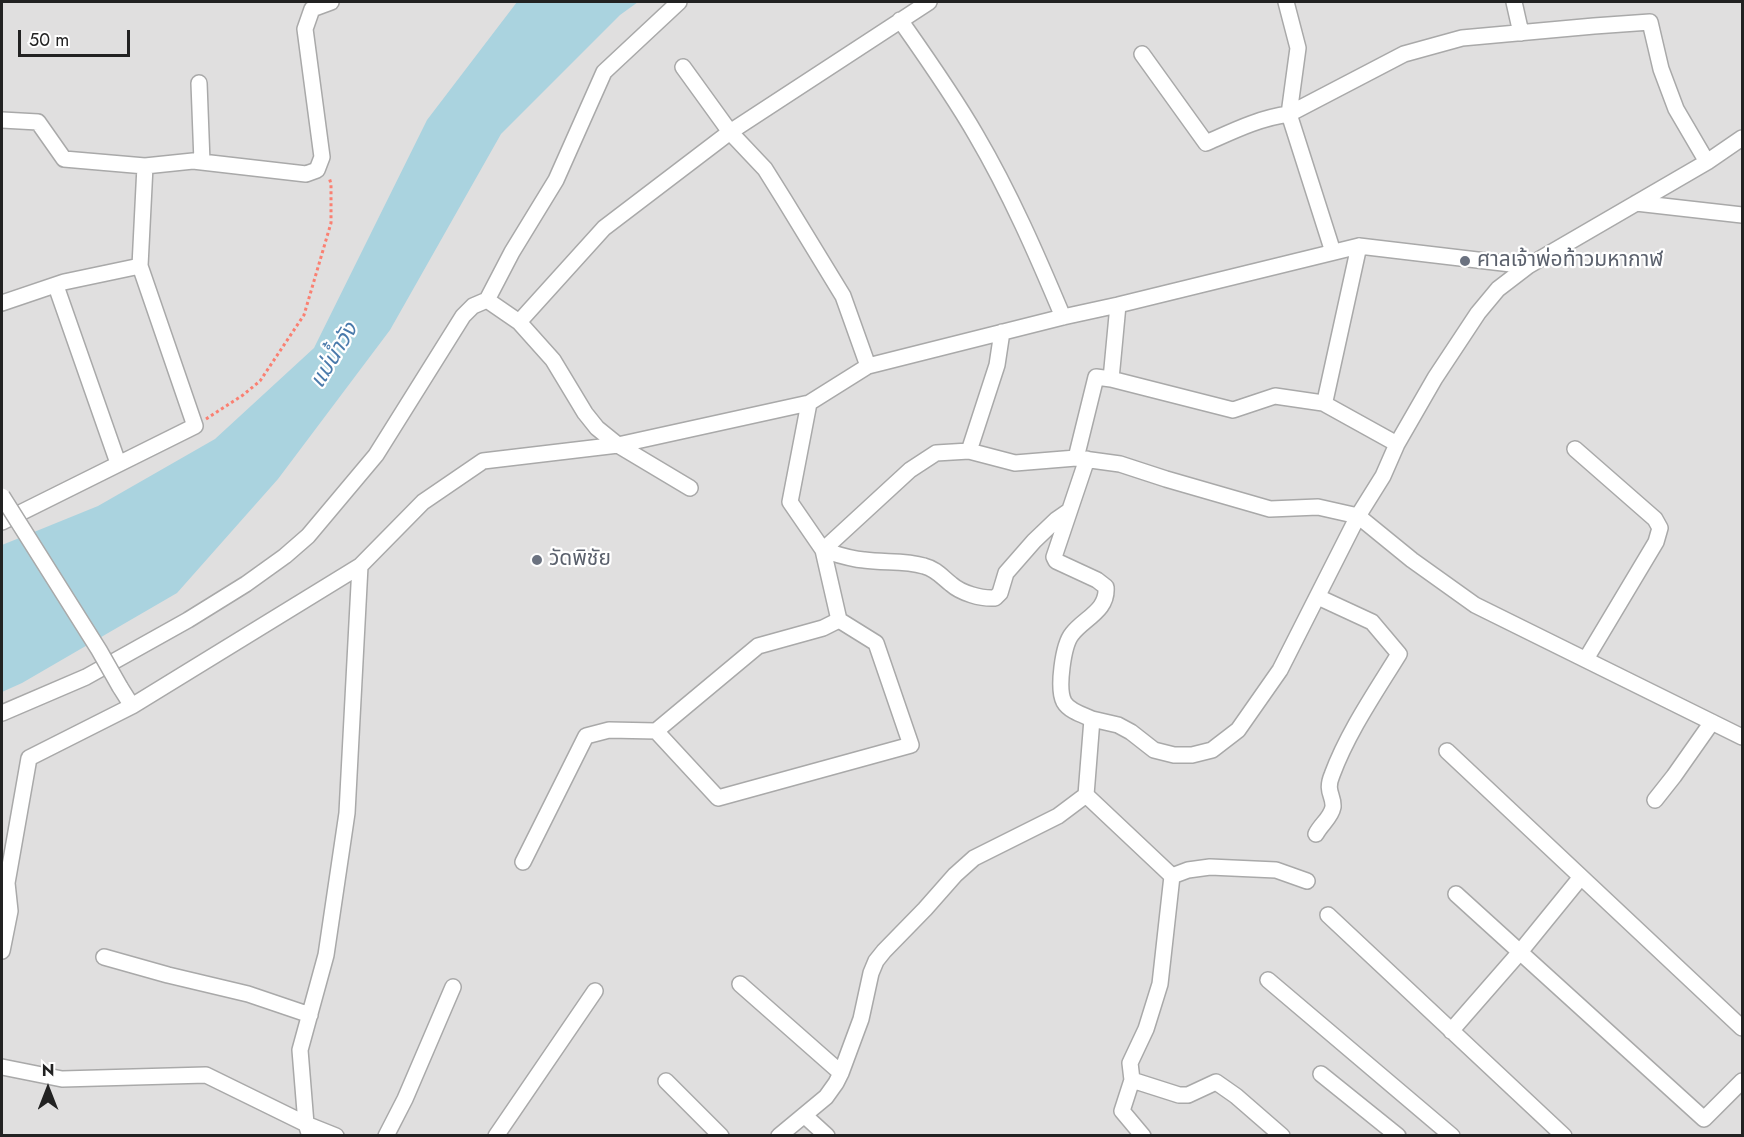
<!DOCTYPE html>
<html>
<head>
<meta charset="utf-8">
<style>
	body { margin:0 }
	#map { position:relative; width:1744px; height:1137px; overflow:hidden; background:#f2efe9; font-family:Jost,sans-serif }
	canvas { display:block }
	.frame { position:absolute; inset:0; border:3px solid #222; pointer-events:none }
	.north { position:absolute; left:18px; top:1059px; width:60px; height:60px; -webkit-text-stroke:4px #fff; paint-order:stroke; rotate:0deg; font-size:16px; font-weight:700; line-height:24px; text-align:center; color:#222 }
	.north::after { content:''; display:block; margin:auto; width:21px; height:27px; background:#222; clip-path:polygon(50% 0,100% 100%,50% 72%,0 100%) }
	.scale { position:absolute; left:18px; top:30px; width:112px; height:27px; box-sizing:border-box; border:3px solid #222; border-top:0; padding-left:8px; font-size:18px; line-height:21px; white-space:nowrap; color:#222; -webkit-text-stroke:4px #fff; paint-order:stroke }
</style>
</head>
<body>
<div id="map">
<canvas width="1744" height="1137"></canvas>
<div class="frame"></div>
<div class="north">N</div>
<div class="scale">50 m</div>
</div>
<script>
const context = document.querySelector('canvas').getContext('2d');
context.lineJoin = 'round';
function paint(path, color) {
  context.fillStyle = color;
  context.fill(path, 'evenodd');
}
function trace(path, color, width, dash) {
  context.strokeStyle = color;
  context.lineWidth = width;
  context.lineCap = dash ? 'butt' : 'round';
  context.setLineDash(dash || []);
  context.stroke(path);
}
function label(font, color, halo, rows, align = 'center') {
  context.font = font + ' Jost,"Noto Sans Thai",sans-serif';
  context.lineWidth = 4.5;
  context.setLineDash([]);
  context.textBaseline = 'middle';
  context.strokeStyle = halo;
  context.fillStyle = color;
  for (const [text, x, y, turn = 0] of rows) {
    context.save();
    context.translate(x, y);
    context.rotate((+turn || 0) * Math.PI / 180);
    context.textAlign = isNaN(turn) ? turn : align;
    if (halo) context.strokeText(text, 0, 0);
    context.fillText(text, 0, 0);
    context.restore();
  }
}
const residential = new Path2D(`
	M2,2H1742V1135H2Z`);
const water = new Path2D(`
	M517,2H638L620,15L501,134L390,330L278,479L177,593L22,683L2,692V545L98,506L215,439L314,348L427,120Z`);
const path = new Path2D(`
	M206,419L243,395L260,381L304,315L331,223V184L329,177`);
const street = new Path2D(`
	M1286,2L1298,48L1289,114L1333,252
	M1514,2L1521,33
	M900,20C926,57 953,95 976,135C1010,193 1037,255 1063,317
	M1142,54L1206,143C1233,131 1259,118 1289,114L1404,54L1462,38L1594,26L1650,22L1661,69L1676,109L1707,162
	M683,67L730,132L765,169L785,201L843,296L868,366
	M199,83L202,162
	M2,120L38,122L64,159L145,166L193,161L306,174L317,170L322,157L305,29L312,9L331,2
	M1636,203L1742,215
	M56,286L118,463
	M487,300L519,322
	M2,303L64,282L140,266L145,166
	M1118,305L1111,379L1233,410L1275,396L1323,403L1325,401L1359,246
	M809,403L790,502L823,550L839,620L876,643L911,745L718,798L656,731L758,646L823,628L839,620
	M1323,403L1397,444
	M1575,449L1655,519L1660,528L1656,542L1586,659
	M969,451L997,365L1002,332
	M1076,458L1096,377L1111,379
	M1087,459L1054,557L1056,561L1097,580L1106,587C1108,611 1084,618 1072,634C1063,645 1057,689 1064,702C1069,711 1083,715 1092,719
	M690,488L618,445L597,428L585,413L553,360L519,322L604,228L730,132L929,2
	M2,522L195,426L140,266
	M823,550L910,470L936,453L969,451L1015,463L1076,458L1120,464L1166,479L1270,509L1318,507L1358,516L1412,560L1475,605L1742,737
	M823,550C836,554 850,559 864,560C884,563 905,560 924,566C936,569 942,577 951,584C961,593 981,599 995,598L1000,593L1006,573L1034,541L1056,520L1069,511
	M120,687L132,706L360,566L423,502L483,461L618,445L809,403L868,366L1063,317L1118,305L1359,246L1528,266L1707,162L1742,138
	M2,713L86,677L188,620L246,584L285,556L308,536L376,455L463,316L473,306L487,300L512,252L556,180L604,72L679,2
	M1447,751L1742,1028
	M1086,795L1172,876L1160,984L1146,1029L1130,1063L1132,1080L1122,1111L1143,1136
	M1655,800L1674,776L1712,722
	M1316,834C1321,824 1331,818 1333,807C1334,795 1325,792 1332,775C1348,732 1375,693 1399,654L1372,622L1318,597
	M523,862L586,736L609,730L656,731
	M1172,876L1188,870L1210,867L1276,870L1307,881
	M1456,894L1704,1119L1742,1081
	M1328,915L1564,1136
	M2,951L10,911L7,883L29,758L132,706
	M104,957L168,975L248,994L310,1015
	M1268,980L1452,1136
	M740,984L841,1073
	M1451,1031L1520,952L1581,877
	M2,1067L62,1079L206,1075L306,1124L336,1136
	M1321,1074L1398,1136
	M1132,1080L1179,1095H1188L1216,1082L1236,1096L1282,1136
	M666,1081L721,1136
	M804,1115L827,1136
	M310,1136L306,1124L300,1050L326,955L347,813L360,566
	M386,1136L405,1099L453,987
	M496,1136L595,991
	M779,1136L826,1097L836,1083L841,1073L861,1019L871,973L876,961L884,951L925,909L955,875L974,858L1058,816L1086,795L1092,719L1118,725L1131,732L1154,750L1174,755H1192L1212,750L1238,730L1280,670L1358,516L1383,476L1397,444L1435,378L1478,313L1498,289L1528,266`);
const streetBridge = new Path2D(`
	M2,496L99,650L120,687`);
const markers = [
	[1465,261,6,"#6b7280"],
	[537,560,6,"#6b7280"]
];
const worshipNames = [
	["ศาลเจ้าพ่อท้าวมหากาฬ",1477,261],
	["วัดพิชัย",549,560]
];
const waterNames = [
	["แม่น้ำวัง",335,356,-59]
];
paint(residential, '#e0dfdf');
paint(water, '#aad3df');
trace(street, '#a9a9a9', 18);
trace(path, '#fa8072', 3, [3, 3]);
trace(street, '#fff', 15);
trace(streetBridge, '#a9a9a9', 18, []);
trace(streetBridge, '#fff', 15);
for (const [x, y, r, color] of markers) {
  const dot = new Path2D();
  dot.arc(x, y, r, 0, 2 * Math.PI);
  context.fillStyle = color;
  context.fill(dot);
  trace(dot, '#fff', 2);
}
label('21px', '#5b616d', '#fff', worshipNames, 'left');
label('italic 22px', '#4a7aab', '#fff', waterNames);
</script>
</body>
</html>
